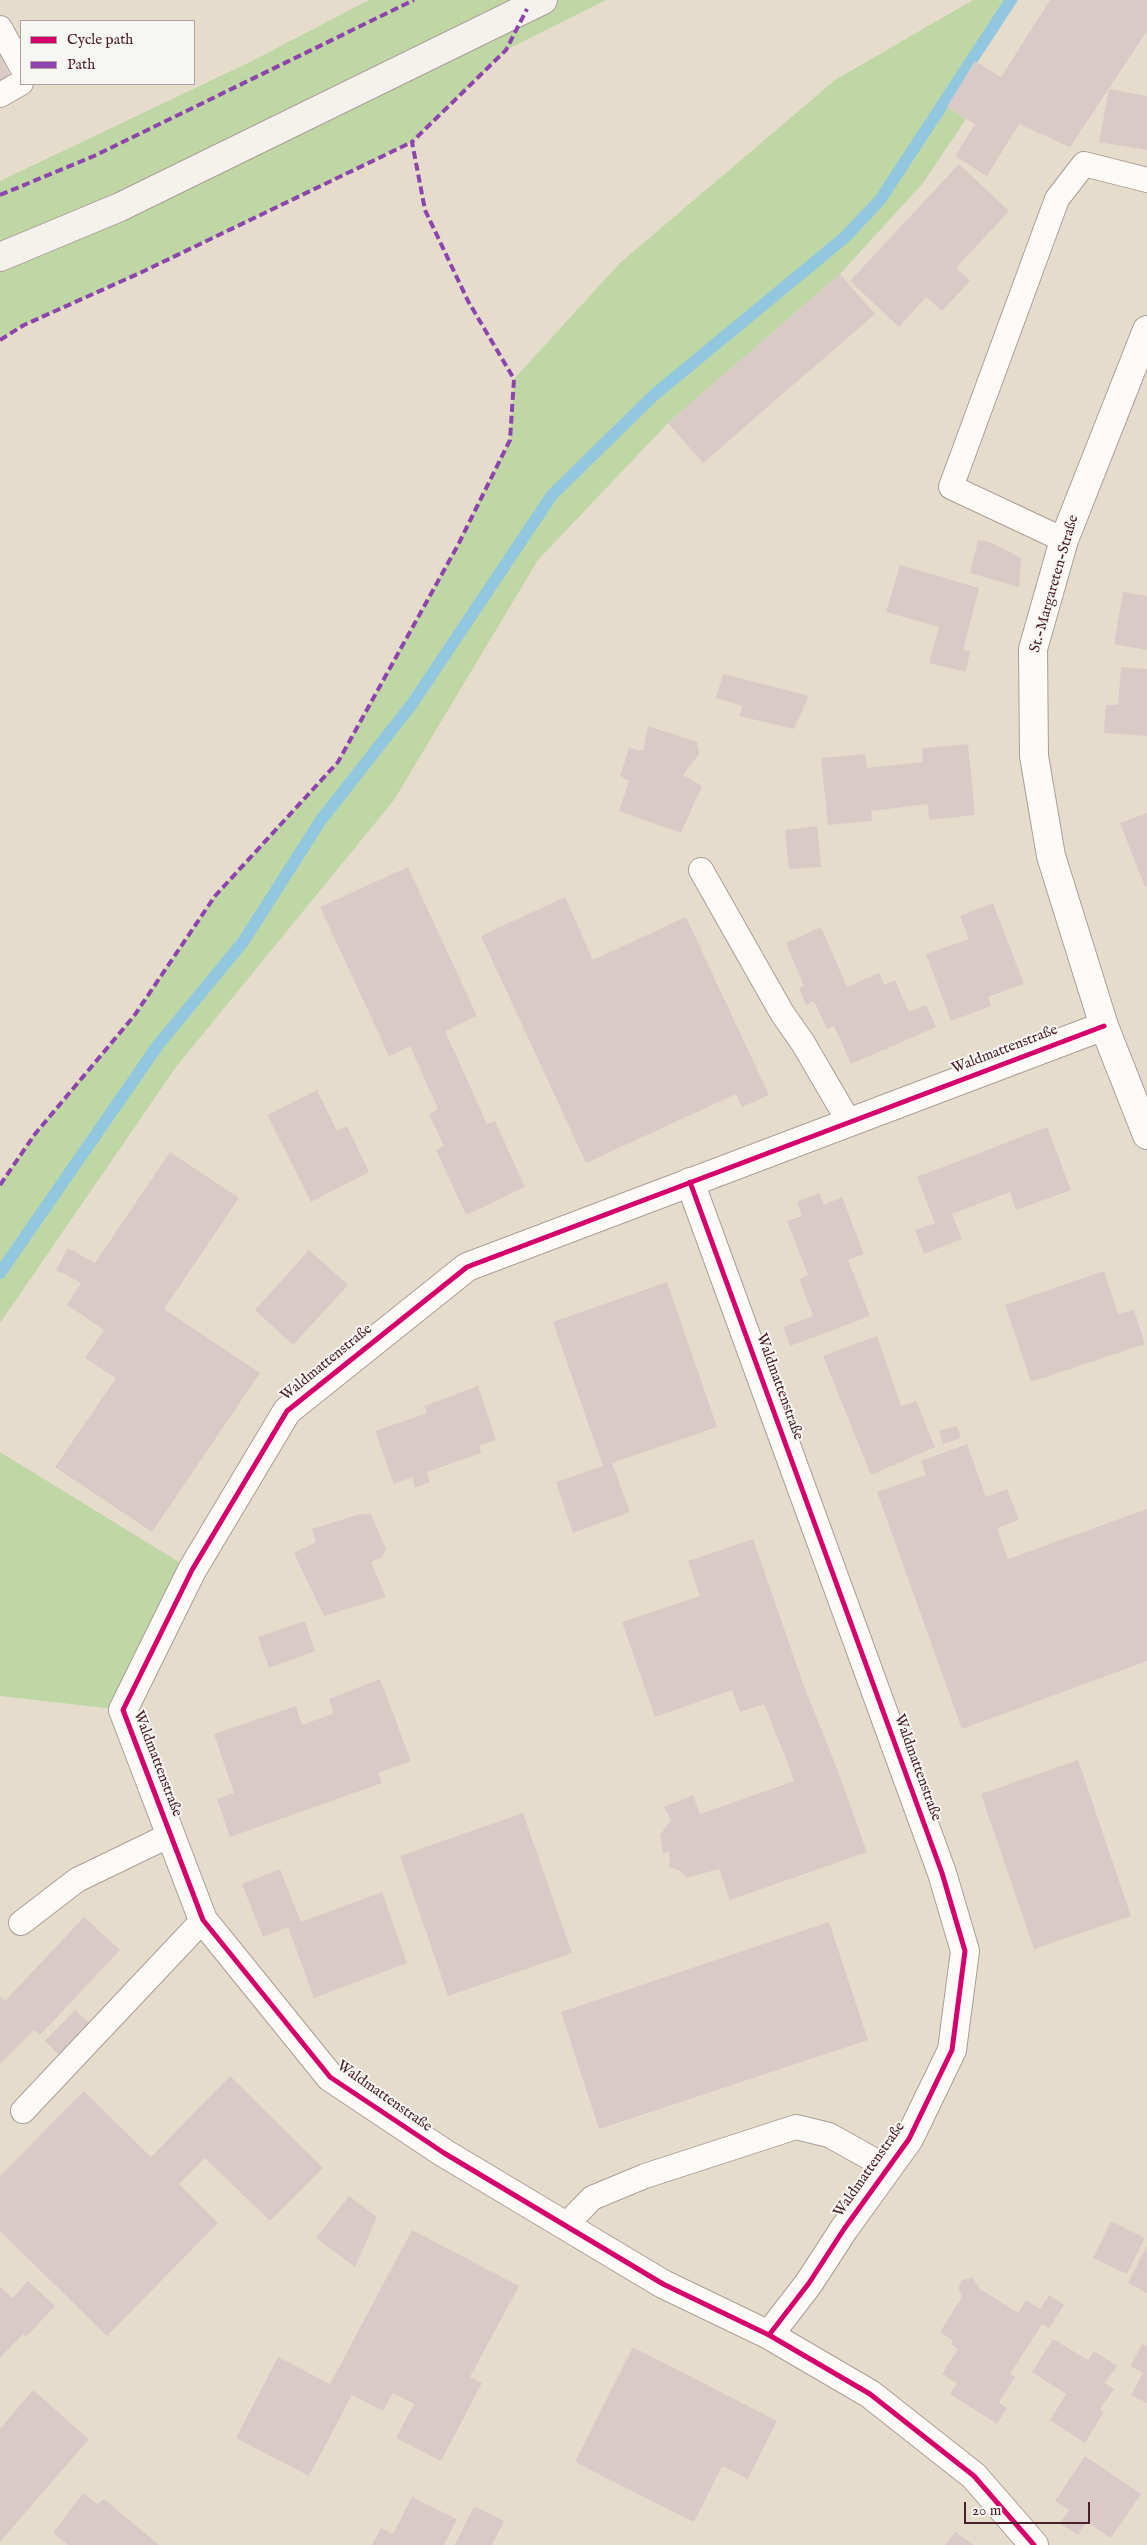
<!DOCTYPE html>
<html>
<head>
<meta charset="utf-8">
<style>
	body { margin:0 }
	#map { position:relative; width:1147px; height:2545px; overflow:hidden; background:#e6dccc; font-family:"IM FELL English",serif }
	canvas { display:block }
	.legend { position:absolute; left:20px; top:20px; width:175px; height:65px; box-sizing:border-box; background:#f6f6f2; border:1px solid #b1a0a2; margin:0; padding:6px 9px; list-style:none; font-size:15px; color:#4a1f2b }
	.legend li { display:flex; align-items:center; gap:10px; height:25px }
	.legend b { width:25px; border:1px solid #b1a0a2 }
	.scale { position:absolute; left:964px; top:2502px; width:126px; height:22px; box-sizing:border-box; border:2px solid #4a1f2b; border-top:0; padding-left:6px; font-size:15px; line-height:18px; white-space:nowrap; color:#4a1f2b; -webkit-text-stroke:4px #f6f6f2; paint-order:stroke }
</style>
</head>
<body>
<div id="map">
<canvas width="1147" height="2545"></canvas>
<ul class="legend">
<li><b style="height:6px;background:#d6006c"></b>Cycle path</li>
<li><b style="height:6px;background:#8e44ad"></b>Path</li>
</ul>
<div class="scale">20 m</div>
</div>
<script>
const context = document.querySelector('canvas').getContext('2d');
context.lineJoin = 'round';
function paint(path, color) {
  context.fillStyle = color;
  context.fill(path, 'evenodd');
}
function trace(path, color, width, dash) {
  context.strokeStyle = color;
  context.lineWidth = width;
  context.lineCap = dash ? 'butt' : 'round';
  context.setLineDash(dash || []);
  context.stroke(path);
}
function label(font, color, halo, rows, align = 'center') {
  context.font = font + ' "IM FELL English",serif';
  context.lineWidth = 4;
  context.setLineDash([]);
  context.textBaseline = 'middle';
  context.strokeStyle = halo;
  context.fillStyle = color;
  for (const [text, x, y, turn = 0] of rows) {
    context.save();
    context.translate(x, y);
    context.rotate((+turn || 0) * Math.PI / 180);
    context.textAlign = isNaN(turn) ? turn : align;
    if (halo) context.strokeText(text, 0, 0);
    context.fillText(text, 0, 0);
    context.restore();
  }
}
const green = new Path2D(`
	M369,0H606L506,50L412,142L142,272L24,325L0,340V181L252,61Z
	M973,0H1018L947,106L966,119L923,183L840,274L668,423L538,560L394,800L176,1067L0,1323V1185L35,1134L134,1016L215,896L338,762L458,545L510,440L514,379L620,263L835,80Z
	M0,1452L192,1570L123,1710L0,1696Z`);
const stream = new Path2D(`
	M0,1273L158,1045L243,942L321,820L412,704L552,495L654,395L844,238L880,200L1011,0`);
const building = new Path2D(`
	M1050,0H1147V31L1070,147L1019,124L987,176L955,156L975,124L947,107L975,61L1001,77Z
	M0,56L10,76L0,81Z
	M1109,89L1147,96V150L1099,142Z
	M959,164L1009,211L956,268L970,281L942,311L926,297L899,327L850,281Z
	M840,274L875,314L703,463L668,423Z
	M978,540L990,542L1021,558L1019,587L970,573Z
	M900,565L979,588L963,650L970,651L966,672L929,663L939,627L886,612Z
	M1123,592L1147,596V650L1114,644Z
	M1121,667L1147,669V736L1104,733L1106,705H1118Z
	M723,674L809,696L794,729L739,716L743,706L716,698Z
	M648,726L697,742L699,754L683,775L702,786L681,833L619,811L629,781L620,776L629,748L643,751Z
	M968,744L975,815L929,820L928,804L871,811L872,821L828,825L821,758L865,754L867,768L923,762L922,748Z
	M1147,813V886L1145,887L1120,823Z
	M817,826L821,867L789,869L785,830Z
	M408,867L477,1016L445,1031L487,1124L495,1121L525,1187L466,1215L436,1150L444,1146L429,1114L438,1109L410,1046L389,1056L320,907Z
	M565,897L593,960L686,917L769,1095L742,1107L736,1094L586,1163L481,936Z
	M993,903L1024,984L988,997L991,1006L951,1021L926,954L969,939L960,916Z
	M821,927L847,987L879,973L884,985L895,980L909,1012L926,1005L936,1027L851,1064L834,1026L827,1029L814,1001L806,1005L799,988L804,986L786,943Z
	M317,1090L337,1131L347,1126L369,1172L311,1202L267,1115Z
	M1047,1127L1071,1190L1016,1210L1010,1192L952,1214L962,1239L924,1254L915,1230L935,1223L917,1177Z
	M170,1152L239,1198L164,1309L260,1373L152,1532L55,1467L116,1378L85,1358L104,1330L67,1305L81,1283L56,1270L68,1248L95,1263Z
	M819,1193L824,1205L842,1197L864,1254L848,1260L870,1316L790,1346L783,1327L813,1316L799,1279L808,1275L787,1221L802,1216L797,1202Z
	M309,1250L348,1285L293,1345L255,1310Z
	M1104,1271L1118,1314L1134,1310L1145,1344L1031,1382L1005,1305Z
	M667,1282L717,1427L612,1463L630,1512L573,1533L556,1482L603,1466L553,1322Z
	M877,1336L901,1406L916,1401L935,1447L871,1475L823,1356Z
	M478,1386L496,1440L479,1446L481,1453L427,1472L430,1482L415,1488L412,1477L394,1484L375,1431L427,1413L424,1406Z
	M957,1426L961,1438L943,1444L939,1431Z
	M967,1444L986,1497L1007,1489L1019,1520L997,1528L1008,1559L1147,1509V1661L962,1729L877,1492L926,1475L921,1461Z
	M360,1514H371L386,1549L382,1557L371,1562L386,1597L324,1616L294,1553L316,1542L312,1529Z
	M753,1539L805,1689L836,1766L867,1852L730,1900L719,1869L686,1878L681,1871L669,1867L670,1852L663,1853L660,1835L671,1820L664,1807L693,1795L700,1814L794,1781L788,1764L764,1704L740,1712L732,1690L655,1717L622,1622L700,1596L688,1561Z
	M305,1621L315,1651L269,1668L258,1637Z
	M380,1679L411,1761L378,1773L382,1783L230,1837L217,1799L234,1793L214,1734L296,1706L302,1725L334,1713L329,1699Z
	M1078,1760L1131,1916L1034,1949L981,1794Z
	M523,1813L572,1953L448,1996L400,1856Z
	M280,1869L301,1922L382,1892L407,1963L314,1998L288,1927L263,1937L242,1884Z
	M84,1917L120,1950L40,2035L34,2030L0,2064V1996L5,2001Z
	M829,1922L868,2040L599,2129L561,2012Z
	M75,2010L95,2028L64,2060L45,2041Z
	M230,2076L323,2168L270,2221L205,2158L179,2184L218,2223L107,2336L0,2231V2176L84,2091L151,2157Z
	M349,2196L377,2217L355,2267L316,2238Z
	M1111,2221L1145,2238L1127,2274L1093,2258Z
	M412,2230L519,2286L470,2377L482,2383L441,2461L396,2438L414,2404L393,2393L383,2411L352,2395L309,2476L236,2438L278,2357L330,2384Z
	M1147,2245V2293L1128,2283Z
	M973,2278L980,2289L1018,2313L1026,2300L1040,2309L1049,2295L1064,2305L1049,2328L1042,2324L1010,2374L1015,2377L999,2403L1007,2408L997,2424L950,2394L957,2383L942,2374L958,2349L951,2344L953,2341L940,2332L962,2297L958,2288L962,2280Z
	M28,2281L55,2306L26,2337L23,2334L0,2358V2287L13,2298Z
	M1053,2339L1088,2360L1094,2351L1117,2366L1105,2383L1114,2389L1100,2409L1104,2412L1085,2443L1050,2420L1066,2394L1032,2372Z
	M1142,2344L1147,2346V2403L1131,2395L1143,2373L1130,2366Z
	M633,2347L777,2421L748,2479L722,2466L694,2522L575,2462Z
	M33,2390L89,2439L0,2542V2429Z
	M1085,2456L1141,2494L1111,2538L1087,2522L1078,2535L1060,2523L1069,2510L1055,2501Z
	M83,2493L98,2504L104,2499L159,2545H68L53,2533Z
	M412,2497L457,2519L444,2545H372L381,2528L393,2534Z
	M474,2506L504,2521L492,2545H455Z
	M955,2532L974,2545H945Z`);
const lane = new Path2D(`
	M0,28L21,66
	M0,95L21,83
	M1064,540L951,487L1057,199L1084,164L1147,180
	M701,870L782,1013L803,1043L849,1122
	M21,1923L77,1880L170,1835
	M23,2111L203,1920
	M566,2225L592,2198L645,2176L796,2127L829,2135L888,2168`);
const street = new Path2D(`
	M1147,330L1064,540L1033,649L1034,756L1051,856L1104,1026L1147,1135
	M690,1182L942,1873L965,1951L952,2050L909,2139L844,2229L809,2283L769,2335
	M1034,2545L974,2476L870,2394L769,2335L663,2284L444,2153L330,2077L203,1920L123,1710L192,1570L287,1411L467,1267L1104,1026`);
const secondary = new Path2D(`
	M0,257L120,207L543,0`);
const quiet = new Path2D(`
	M0,195L94,156L414,0
	M0,340L24,325L142,272L412,142
	M0,1185L35,1134L134,1016L215,896L338,762L458,545L510,440L514,379L468,301L425,210L412,142L506,50L527,9`);
const cycleway = new Path2D(`
	M690,1182L942,1873L965,1951L952,2050L909,2139L844,2229L809,2283L769,2335
	M1034,2545L974,2476L870,2394L769,2335L663,2284L444,2153L330,2077L203,1920L123,1710L192,1570L287,1411L467,1267L1104,1026`);
const streetNames = [
	["St.-Margareten-Straße",1055,584,-74],
	["Waldmattenstraße",1005,1050,-21],
	["Waldmattenstraße",327,1363,-39],
	["Waldmattenstraße",779,1387,70],
	["Waldmattenstraße",157,1764,69],
	["Waldmattenstraße",917,1768,70],
	["Waldmattenstraße",384,2097,35],
	["Waldmattenstraße",870,2170,-55]
];
paint(green, '#bfd7a4');
trace(stream, '#92c7e0', 12);
paint(building, '#d9cac8');
trace(lane, '#aa9e97', 26);
trace(street, '#aa9e97', 30);
trace(secondary, '#aa9e97', 30);
trace(lane, '#fbfaf7', 24);
trace(street, '#fbfaf7', 28);
trace(secondary, '#f5f1ec', 28);
trace(quiet, '#8e44ad', 4, [8, 4]);
trace(cycleway, '#d6006c', 5);
label('15px', '#4a1f2b', '#f6f6f2', streetNames);
</script>
</body>
</html>
